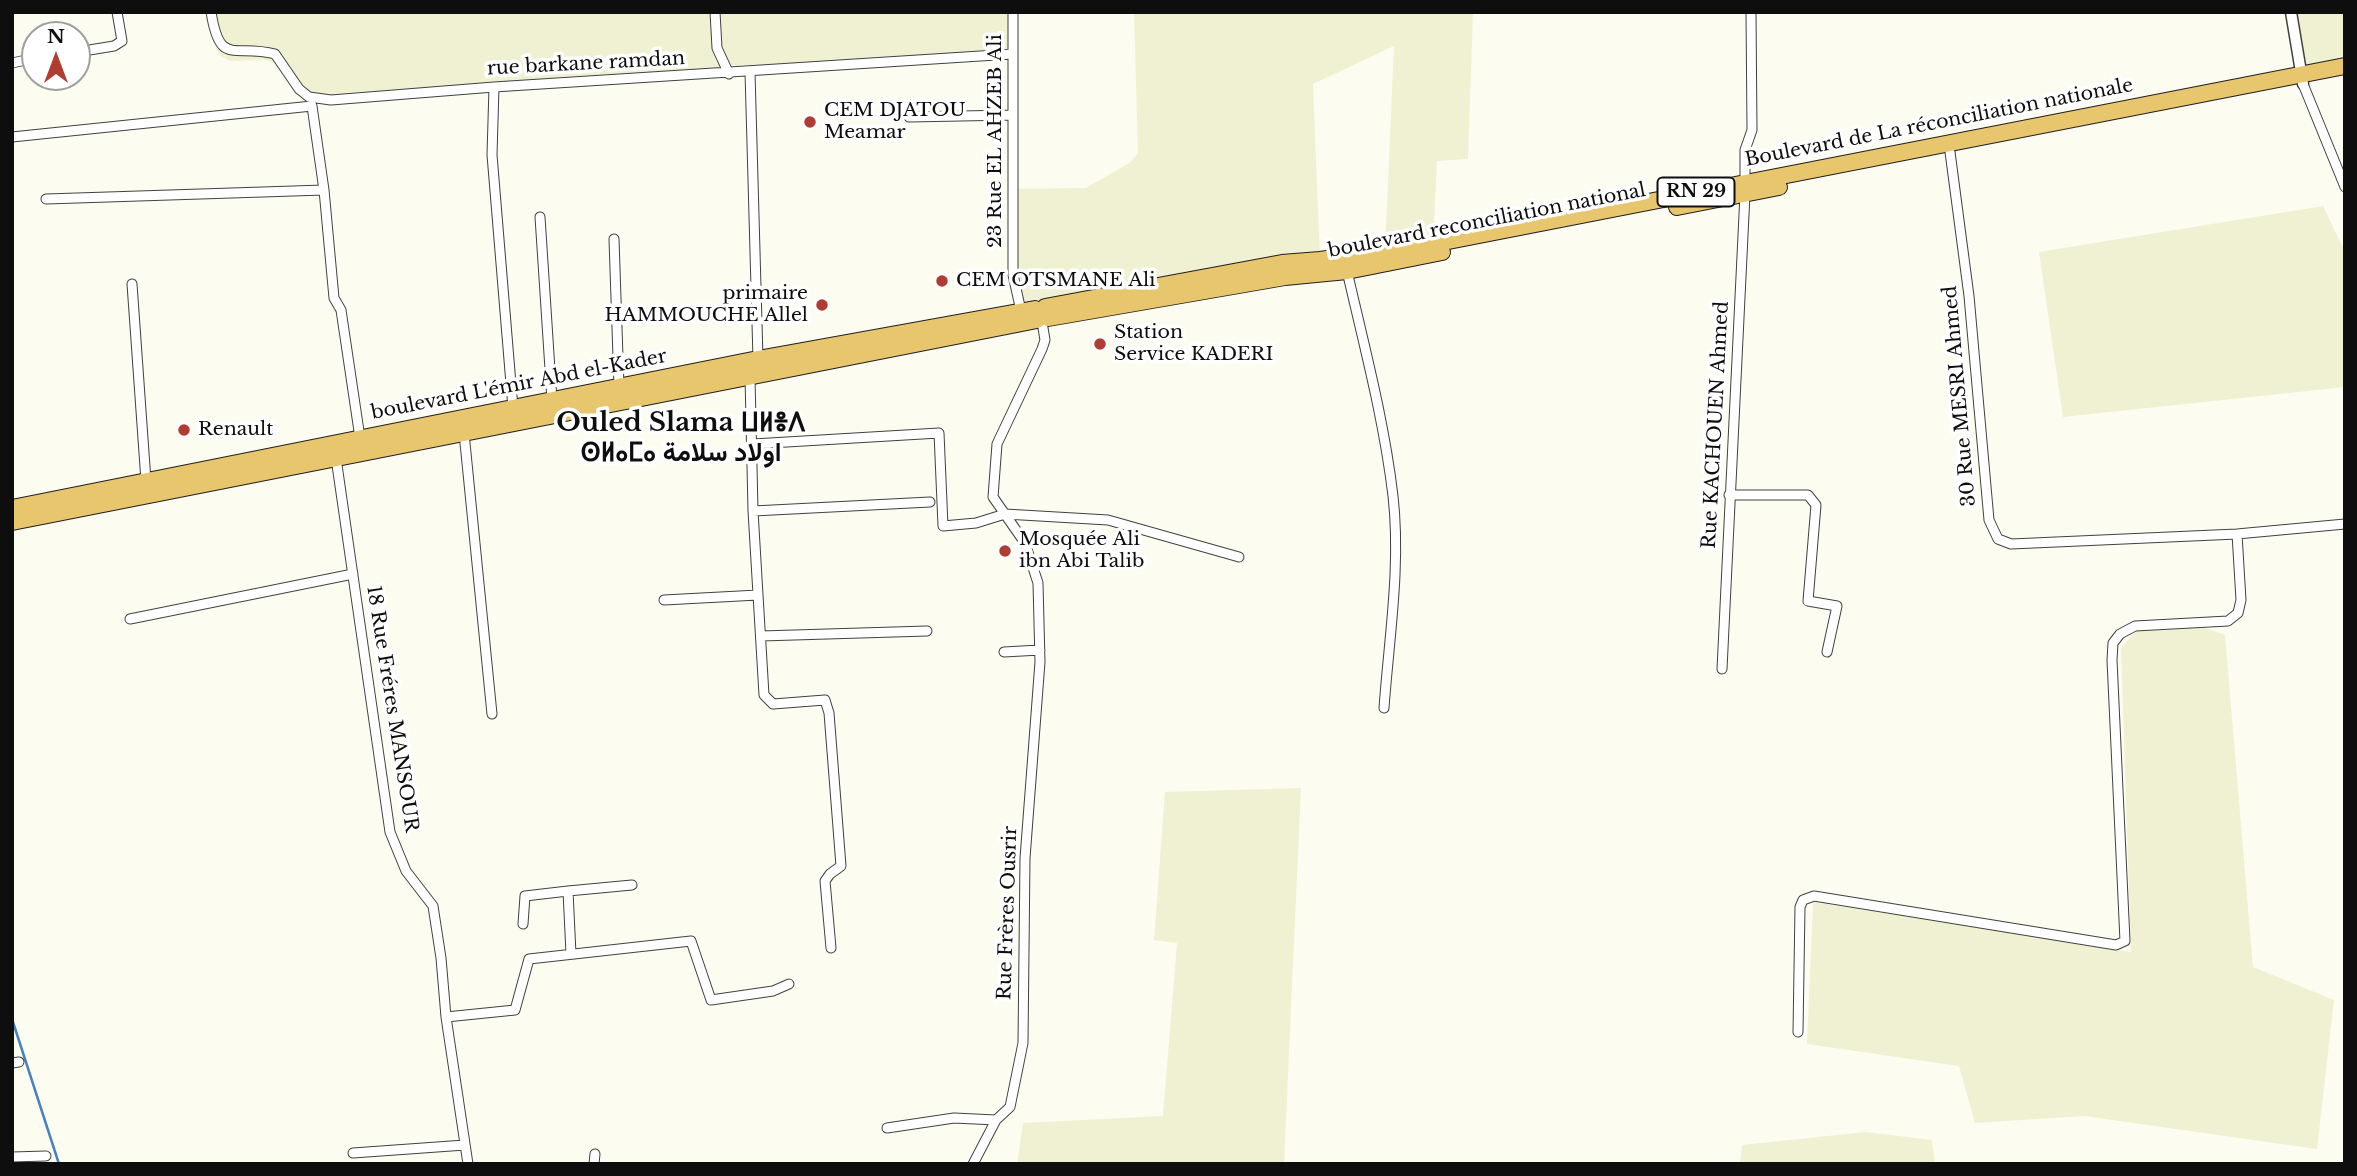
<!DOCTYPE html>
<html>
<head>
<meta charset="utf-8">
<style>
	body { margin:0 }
	#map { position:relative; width:2357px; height:1176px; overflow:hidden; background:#fdfcf0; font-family:"Libre Baskerville",serif }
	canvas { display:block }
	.frame { position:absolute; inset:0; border:14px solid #0e0e0e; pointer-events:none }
	.north { position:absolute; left:21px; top:21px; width:70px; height:70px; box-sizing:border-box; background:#fff; border:2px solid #9f9f9f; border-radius:50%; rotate:0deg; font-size:19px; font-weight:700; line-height:28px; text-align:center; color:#0e0e0e }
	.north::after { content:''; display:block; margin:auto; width:24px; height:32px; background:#af3d34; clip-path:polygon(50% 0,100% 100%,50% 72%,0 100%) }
</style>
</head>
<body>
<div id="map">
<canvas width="2357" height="1176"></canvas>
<div class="frame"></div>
<div class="north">N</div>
</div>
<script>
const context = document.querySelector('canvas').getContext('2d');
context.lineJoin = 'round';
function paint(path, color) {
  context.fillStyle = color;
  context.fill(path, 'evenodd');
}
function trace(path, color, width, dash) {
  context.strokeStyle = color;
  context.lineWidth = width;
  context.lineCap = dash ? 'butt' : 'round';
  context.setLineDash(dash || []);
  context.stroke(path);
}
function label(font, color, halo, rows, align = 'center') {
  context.font = font + ' "Libre Baskerville",Vazirmatn,"Noto Sans Tifinagh",serif';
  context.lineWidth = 7;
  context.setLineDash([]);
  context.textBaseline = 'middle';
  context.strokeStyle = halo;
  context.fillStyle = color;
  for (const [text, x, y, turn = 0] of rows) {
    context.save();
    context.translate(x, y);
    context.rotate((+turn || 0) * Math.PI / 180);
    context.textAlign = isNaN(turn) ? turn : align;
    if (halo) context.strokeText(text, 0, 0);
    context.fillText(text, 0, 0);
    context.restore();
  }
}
const farmland = new Path2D(`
	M209,12H1011L1012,58L744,65L330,98L297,92L276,64L265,60L230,61L219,55L213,38Z
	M1134,12H1473L1468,159L1437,161L1433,244L1385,250L1394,46L1313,84L1320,260L1019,313L1011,189L1086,188L1131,162L1138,153Z
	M2292,12H2345V66L2301,74Z
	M2323,206L2345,252V387L2063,417L2039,252Z
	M2203,627L2225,635L2253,967L2334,1000L2317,1149L2084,1116L1975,1123L1959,1066L1807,1044L1813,902L2131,952L2121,648L2137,630Z
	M1301,788L1284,1164H1017L1023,1123L1163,1116L1177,943L1154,940L1165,792Z
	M1866,1132L1932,1140L1935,1164H1740L1742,1145Z`);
const stream = new Path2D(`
	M12,1019L59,1164`);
const minor = new Path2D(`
	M211,12C220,68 234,43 275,54L299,89L309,97L331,100L494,87L1012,54
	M715,12L717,48L729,74
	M1013,12V275L1021,311
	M77,52L114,46L122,41L117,12
	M12,63L35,58
	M750,72L758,359
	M2303,84L2345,187
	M494,87L492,155L513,408
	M909,117L1012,115
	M12,137L312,106L324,190L334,298L341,310L360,438
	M1950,152L1969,296L1989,520L1998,539L2011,544L2237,534L2345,524
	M46,199L324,190
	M540,217L552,400
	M614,239L619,387
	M1347,271C1364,345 1384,420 1393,496C1401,566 1389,638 1384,708
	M132,284L146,481
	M750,377L753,511L764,695L773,704L825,700L829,713L841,866L830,874L825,881L831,948
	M464,433L492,714
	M753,444L939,433L943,526L976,523L1005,514L1108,520L1239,557
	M336,458L390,832L406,871L433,906L441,958L446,1017L468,1164
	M1729,495H1808L1816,505L1808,601L1837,606L1827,652
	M753,511L930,502
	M664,600L758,595
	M130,619L353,574
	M761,636L927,631
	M1004,652L1040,650
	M1722,669L1745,194V150L1752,130L1751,12
	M523,924L525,896L568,891
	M571,954L568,891L632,885
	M446,1017L515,1010L529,959L691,941L711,1000L773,991L789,984
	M1798,1032L1800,907L1803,900L1814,896L2116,945L2125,941L2112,660L2113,643L2120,634L2135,626L2228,621L2238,613L2241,600L2237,534
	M12,1063L19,1062
	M887,1128L954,1118L996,1120
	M353,1153L465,1145
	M12,1157L46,1156
	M594,1164L595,1154
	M973,1164L996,1120L1010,1107L1023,1043L1025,858L1040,662L1038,583L1025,543L993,497L997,444L1042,349L1045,340L1042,322`);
const tertiary = new Path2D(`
	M2291,12L2303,84`);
const trunk = new Path2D(`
	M1677,207L1779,187
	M1045,307L1282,263L1320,260L1433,244L2345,66
	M1048,318L1285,277L1347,271L1442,252
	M12,508L758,359L1035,309
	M12,522L1037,320`);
const markers = [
	[810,122,7,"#af3d34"],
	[942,281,7,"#af3d34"],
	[822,305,7,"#af3d34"],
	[1100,344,7,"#af3d34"],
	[184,430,7,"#af3d34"],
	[1005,551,7,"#af3d34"]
];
const shields = [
	[1696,192,77]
];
const shieldNames = [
	["RN 29",1696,192]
];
const streetNames = [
	["rue barkane ramdan",586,64,-3],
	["Boulevard de La réconciliation nationale",1939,123,-11],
	["23 Rue EL AHZEB Ali",996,141,-90],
	["boulevard reconciliation national",1487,221,-11],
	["boulevard L'émir Abd el-Kader",519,385,-11],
	["30 Rue MESRI Ahmed",1960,396,-95],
	["Rue KACHOUEN Ahmed",1716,425,-87],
	["18 Rue Fréres MANSOUR",392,709,81],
	["Rue Frères Ousrir",1008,913,-88]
];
const poiNames = [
	["CEM DJATOU",824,111],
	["Meamar",824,133],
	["CEM OTSMANE Ali",956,281],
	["primaire",808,294,"right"],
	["HAMMOUCHE Allel",808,316,"right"],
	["Station",1114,333],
	["Service KADERI",1114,355],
	["Renault",198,430],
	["Mosquée Ali",1019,540],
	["ibn Abi Talib",1019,562]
];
const districtNames = [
	["Ouled Slama ⵡⵍⴻⴷ",681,424],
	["ⵙⵍⴰⵎⴰ اولاد سلامة",681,454]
];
paint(farmland, '#f0f1d2');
trace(stream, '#4981bf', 2.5);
trace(minor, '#414141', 11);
trace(tertiary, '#414141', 13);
trace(trunk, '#1f1f1f', 18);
trace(minor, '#fff', 9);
trace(tertiary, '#fff', 10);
trace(trunk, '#e8c66e', 16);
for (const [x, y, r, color] of markers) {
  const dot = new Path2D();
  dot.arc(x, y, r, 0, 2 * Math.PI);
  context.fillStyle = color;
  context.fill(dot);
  trace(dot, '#fff', 2.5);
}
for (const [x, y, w] of shields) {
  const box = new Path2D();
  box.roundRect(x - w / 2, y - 14.5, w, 29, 5);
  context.fillStyle = '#fff';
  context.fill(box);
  trace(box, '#0e0e0e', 2);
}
label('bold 18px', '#0e0e0e', null, shieldNames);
label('19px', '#0e0e0e', '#fff', streetNames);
label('19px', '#0e0e0e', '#fff', poiNames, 'left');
label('bold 26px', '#0e0e0e', '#fff', districtNames);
</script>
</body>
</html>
